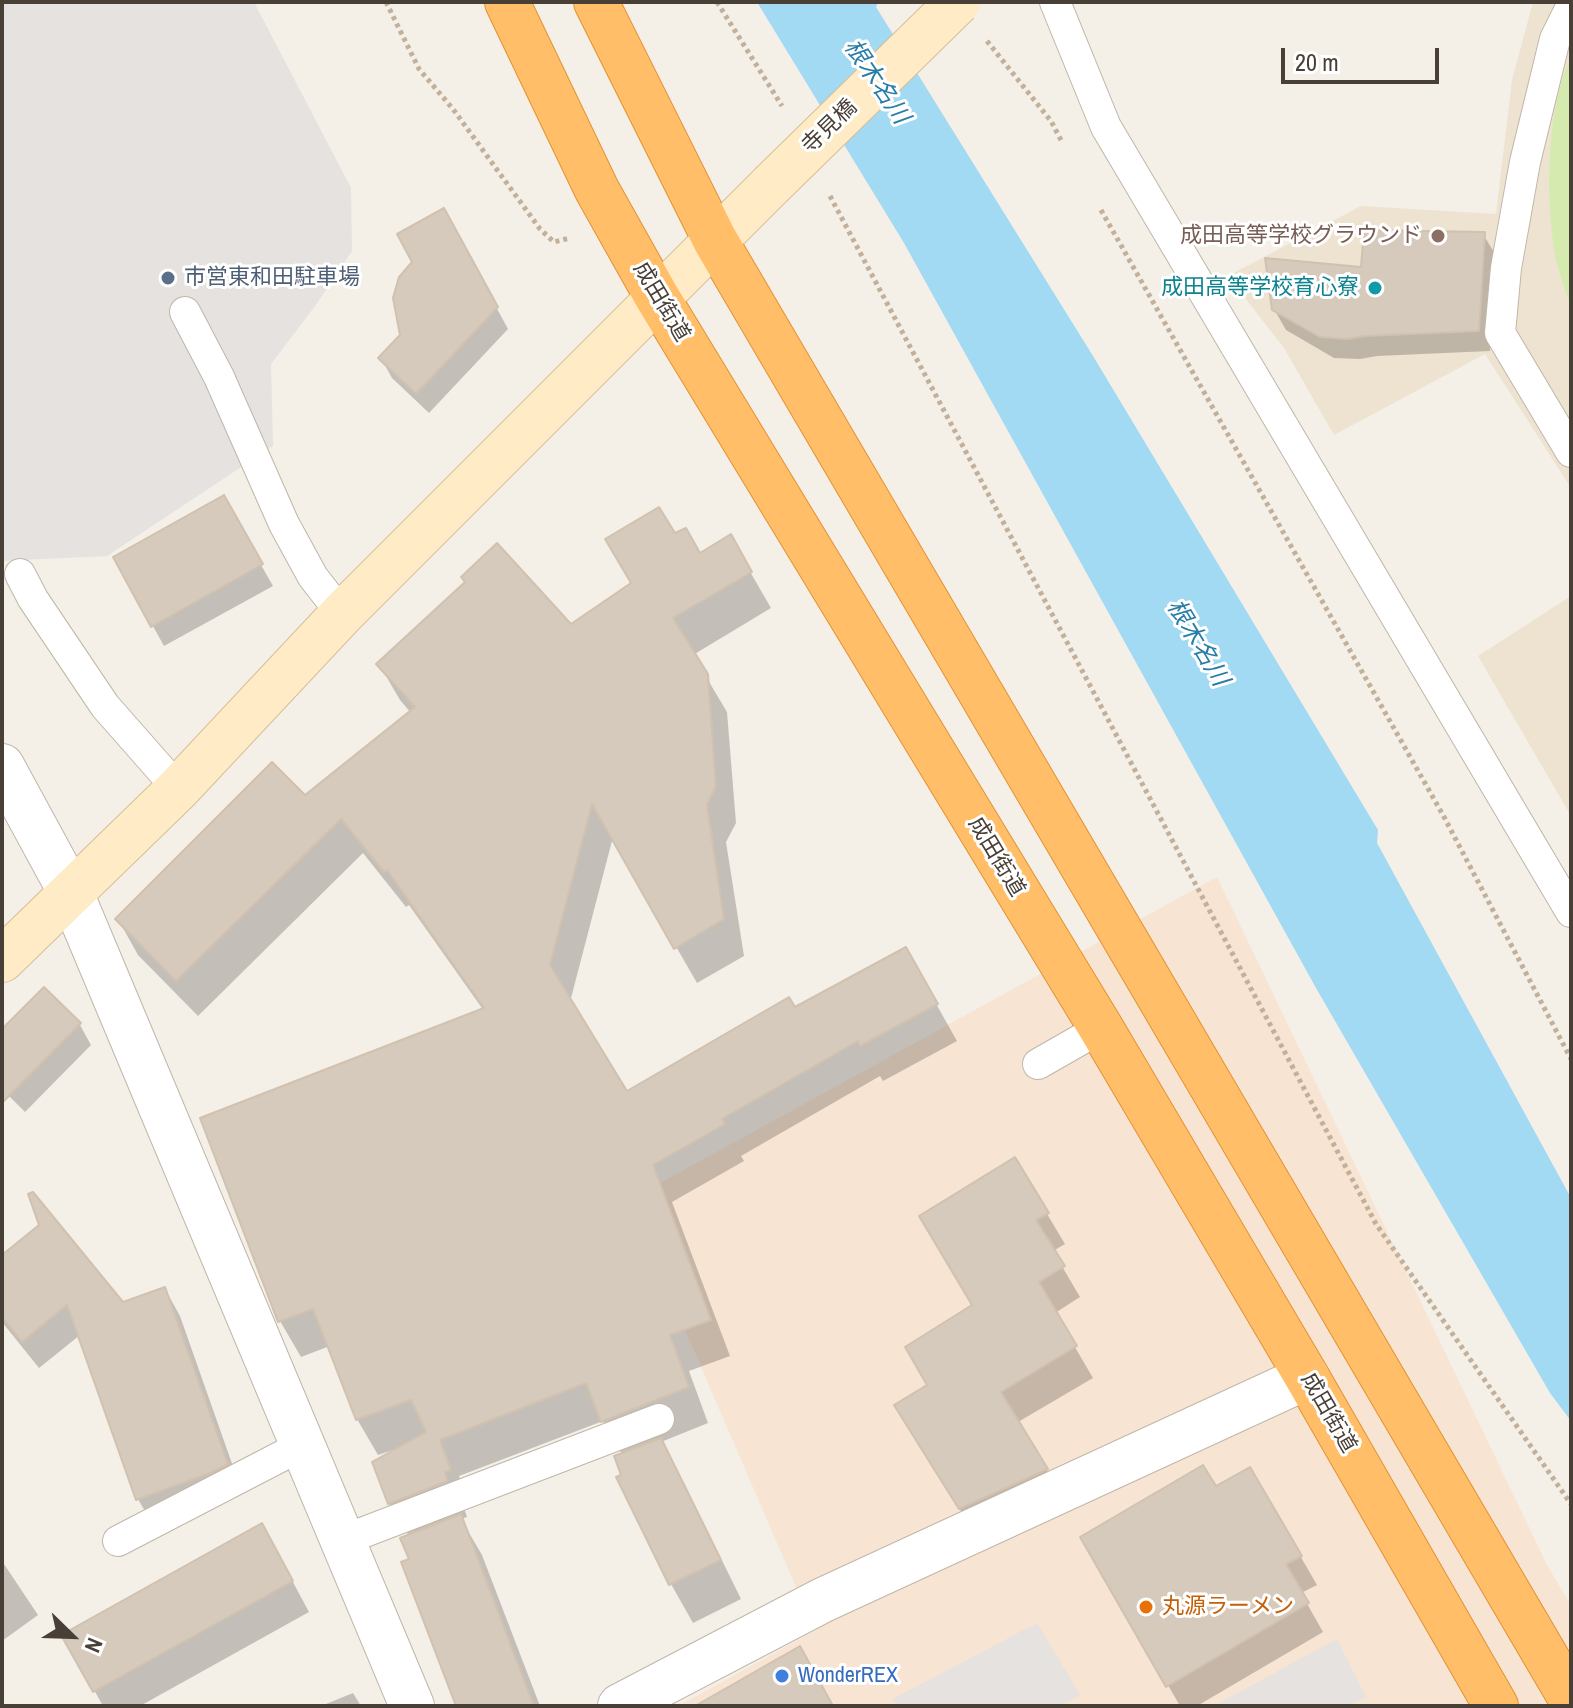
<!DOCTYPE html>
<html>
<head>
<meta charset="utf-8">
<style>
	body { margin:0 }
	#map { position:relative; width:1573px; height:1708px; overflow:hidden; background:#f4efe7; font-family:"Archivo Narrow",sans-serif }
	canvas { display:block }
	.frame { position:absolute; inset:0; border:4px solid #483f36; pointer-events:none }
	.north { position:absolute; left:32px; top:1596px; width:80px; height:80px; -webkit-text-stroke:6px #fff; paint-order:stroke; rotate:113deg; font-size:22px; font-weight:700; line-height:32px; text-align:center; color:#483f36 }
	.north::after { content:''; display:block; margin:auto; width:28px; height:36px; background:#483f36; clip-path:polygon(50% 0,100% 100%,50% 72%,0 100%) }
	.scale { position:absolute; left:1281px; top:48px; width:158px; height:36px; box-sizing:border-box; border:4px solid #483f36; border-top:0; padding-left:10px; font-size:24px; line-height:28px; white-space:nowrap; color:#483f36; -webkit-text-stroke:6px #fff; paint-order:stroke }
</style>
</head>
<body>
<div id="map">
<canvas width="1573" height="1708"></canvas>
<div class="frame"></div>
<div class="north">N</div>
<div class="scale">20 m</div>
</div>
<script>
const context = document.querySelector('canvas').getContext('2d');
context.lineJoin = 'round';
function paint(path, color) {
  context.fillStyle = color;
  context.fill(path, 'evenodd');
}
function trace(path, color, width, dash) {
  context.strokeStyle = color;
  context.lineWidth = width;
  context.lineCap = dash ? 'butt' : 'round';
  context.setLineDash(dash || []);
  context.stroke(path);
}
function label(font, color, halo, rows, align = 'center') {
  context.font = font + ' "Archivo Narrow","Noto Sans JP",sans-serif';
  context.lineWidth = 6;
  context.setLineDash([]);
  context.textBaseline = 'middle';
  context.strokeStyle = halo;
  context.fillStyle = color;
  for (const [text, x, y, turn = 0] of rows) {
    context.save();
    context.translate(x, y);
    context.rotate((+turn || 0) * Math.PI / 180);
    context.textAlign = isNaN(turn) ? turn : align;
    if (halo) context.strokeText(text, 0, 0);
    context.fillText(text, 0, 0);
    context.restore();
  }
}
const commercial = new Path2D(`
	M1217,877L1547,1565L1571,1606V1706H678L815,1631L629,1200Z`);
const education = new Path2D(`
	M1533,2H1571V488L1485,354L1334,435L1284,348L1228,276L1361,206L1496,214L1512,80Z
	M1571,596V816L1478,656Z`);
const green = new Path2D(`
	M1571,57V309C1565,287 1555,264 1553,242C1546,187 1547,107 1571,57Z`);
const parking = new Path2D(`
	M2,2H254L351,188L352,251L315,306L271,364L273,446L107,556L2,561Z
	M1037,1623L1080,1695L1061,1706H897L893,1699Z
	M1337,1639L1366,1697L1348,1706H1214Z`);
const water = new Path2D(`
	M757,2H878L876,7L1093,356L1378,830L1377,843L1571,1198V1421L1550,1393L1316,988L904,243Z`);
const shadow = new Path2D(`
	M455,231L508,329L429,413L392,378L381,358L402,335Z
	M1483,234L1495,254L1490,351L1377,356L1360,359L1334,358L1286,330L1274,309L1363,269Z
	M223,498L273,586L164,646L115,558Z
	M674,536L699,555L730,537L771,608L693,655L727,712L736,823L726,842L744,956L697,983L613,837L570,1002L627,1093L794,1010L926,986L957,1041L883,1081L880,1076L741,1156L744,1161L672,1202L730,1356L689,1371L708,1423L661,1442L682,1479L741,1599L693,1623L671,1584L619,1478L624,1476L622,1454L603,1421L459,1476L470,1506L464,1508L467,1517L461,1519L482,1555L540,1706H458L411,1561L409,1536L389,1503L394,1452L393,1450L378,1455L357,1419L330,1346L301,1357L280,1321L202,1119L484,1011L409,905L406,907L363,853L198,1016L138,955L118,919L304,798L411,713L400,700L379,664L571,627L634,584Z
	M44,989L80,1025L91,1045L25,1112L2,1089V1032Z
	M1047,1214L1065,1244L1053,1251L1080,1297L1055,1313L1093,1378L1018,1422L1064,1500L978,1538L914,1436L930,1386L975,1306L939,1247Z
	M2,1258L122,1304L165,1289L180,1316L242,1492L154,1527L138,1499L80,1335L39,1368L2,1322Z
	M1250,1469L1317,1585L1301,1593L1323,1632L1197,1706H1180L1083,1538L1215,1489Z
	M279,1556L309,1612L140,1706H103L64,1636Z
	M2,1561L38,1615L2,1641Z
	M353,1693L361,1706H321Z`);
const building = new Path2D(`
	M444,208L498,307L416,394L378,358L400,335L393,298L399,277L412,262L397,234Z
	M1364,230L1485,232L1479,331L1365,336L1347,339L1320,337L1272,310L1265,258L1361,267Z
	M224,495L263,564L151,627L113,557Z
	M659,507L675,533L686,528L700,553L731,534L752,572L673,618L708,674L716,786L707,805L724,919L674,949L592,804L550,965L627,1091L789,997L795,1007L906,947L938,1004L860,1046L858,1041L722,1119L725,1124L653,1165L711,1320L670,1335L689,1387L601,1422L586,1383L440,1440L451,1470L445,1472L448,1481L388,1504L372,1462L426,1432L411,1400L356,1420L313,1309L278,1322L200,1118L484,1008L387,870L384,872L341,819L176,981L115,919L272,762L305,795L415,707L376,664L465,582L461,577L497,543L571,624L631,583L605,539Z
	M44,987L81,1023L2,1103V1029Z
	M1015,1157L1049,1213L1036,1220L1065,1266L1039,1282L1077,1346L1001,1392L1048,1469L959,1509L894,1405L927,1385L905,1347L972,1305L919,1216Z
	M33,1192L123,1302L165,1287L228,1464L208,1474L136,1500L67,1305L22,1342L2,1317V1255L39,1225L28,1194Z
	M661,1438L721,1560L669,1585L616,1477L621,1475L614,1456Z
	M1203,1465L1216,1486L1250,1467L1302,1556L1286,1564L1309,1603L1166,1687L1080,1537Z
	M461,1514L534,1706H456L401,1562L409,1559L400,1538Z
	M262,1523L293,1581L93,1692L61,1635Z
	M800,1646L833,1706H695Z`);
const path = new Path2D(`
	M386,2L419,69L453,109L540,229L554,242L570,238
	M717,2L782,106
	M987,41L1051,121L1062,142
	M830,196L1376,1224L1571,1504
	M1101,210L1443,815L1571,1059`);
const lane = new Path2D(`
	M1055,2L1106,127L1571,912
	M1571,7L1555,39L1525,162L1506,268L1500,333L1571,452
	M185,312L219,377L284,524L313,577L342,614
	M20,574L33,599L105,706L178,789
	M1038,1064L1101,1028
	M118,1541L301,1446
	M341,1541L659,1419`);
const street = new Path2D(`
	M2,766L71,893L412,1706
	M620,1706L823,1600L1307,1377`);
const secondary = new Path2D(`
	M2,960L178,789L342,614L771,185`);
const highway = new Path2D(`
	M507,2L597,190L657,297L1101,1028L1307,1377L1496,1706
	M596,2L715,240L1571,1699`);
const secondaryBridge = new Path2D(`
	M771,185L958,2`);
const markers = [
	[1438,236,8,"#8d6e63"],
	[168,278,8,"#5c6f8a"],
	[1375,288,8,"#0f9aa8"],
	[1146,1607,8,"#e8710a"],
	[782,1676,8,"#3f7fe0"]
];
const streetNames = [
	["寺見橋",830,127,-44],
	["成田街道",661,302,59],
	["成田街道",996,857,59],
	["成田街道",1328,1413,60]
];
const educationNames = [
	["成田高等学校グラウンド",1422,236]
];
const serviceNames = [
	["市営東和田駐車場",184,278]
];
const cultureNames = [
	["成田高等学校育心寮",1359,288]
];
const foodNames = [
	["丸源ラーメン",1162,1607]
];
const shopNames = [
	["WonderREX",798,1676]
];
const waterNames = [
	["根木名川",876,82,56],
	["根木名川",1197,643,59]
];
paint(commercial, '#f7e4d2');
paint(education, '#eee3d1');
paint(green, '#d5eaaf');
paint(parking, '#e5e2df');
paint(water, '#a2d9f3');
paint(shadow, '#0003');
paint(building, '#d6cabc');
trace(building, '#d1c1af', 2);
trace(lane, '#c0b6a9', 32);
trace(street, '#c0b6a9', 46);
trace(secondary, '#d6bf96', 46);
trace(highway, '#e39233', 46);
trace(path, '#c2b09a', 5, [4, 4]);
trace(lane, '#fff', 30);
trace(street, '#fff', 44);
trace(secondary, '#ffecc6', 44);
trace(highway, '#ffbe67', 44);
trace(secondaryBridge, '#d6bf96', 46, []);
trace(secondaryBridge, '#ffecc6', 44);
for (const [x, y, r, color] of markers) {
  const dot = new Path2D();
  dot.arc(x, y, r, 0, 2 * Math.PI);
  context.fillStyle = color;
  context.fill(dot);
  trace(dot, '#fff', 3);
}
label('22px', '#483f36', '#fff', streetNames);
label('22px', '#785e54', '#fff', educationNames, 'right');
label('22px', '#4e5e75', '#fff', serviceNames, 'left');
label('22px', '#0d838f', '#fff', cultureNames, 'right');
label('22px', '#c56008', '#fff', foodNames, 'left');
label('22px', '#366cbe', '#fff', shopNames, 'left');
label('italic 24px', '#287da7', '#fff', waterNames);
</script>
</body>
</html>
